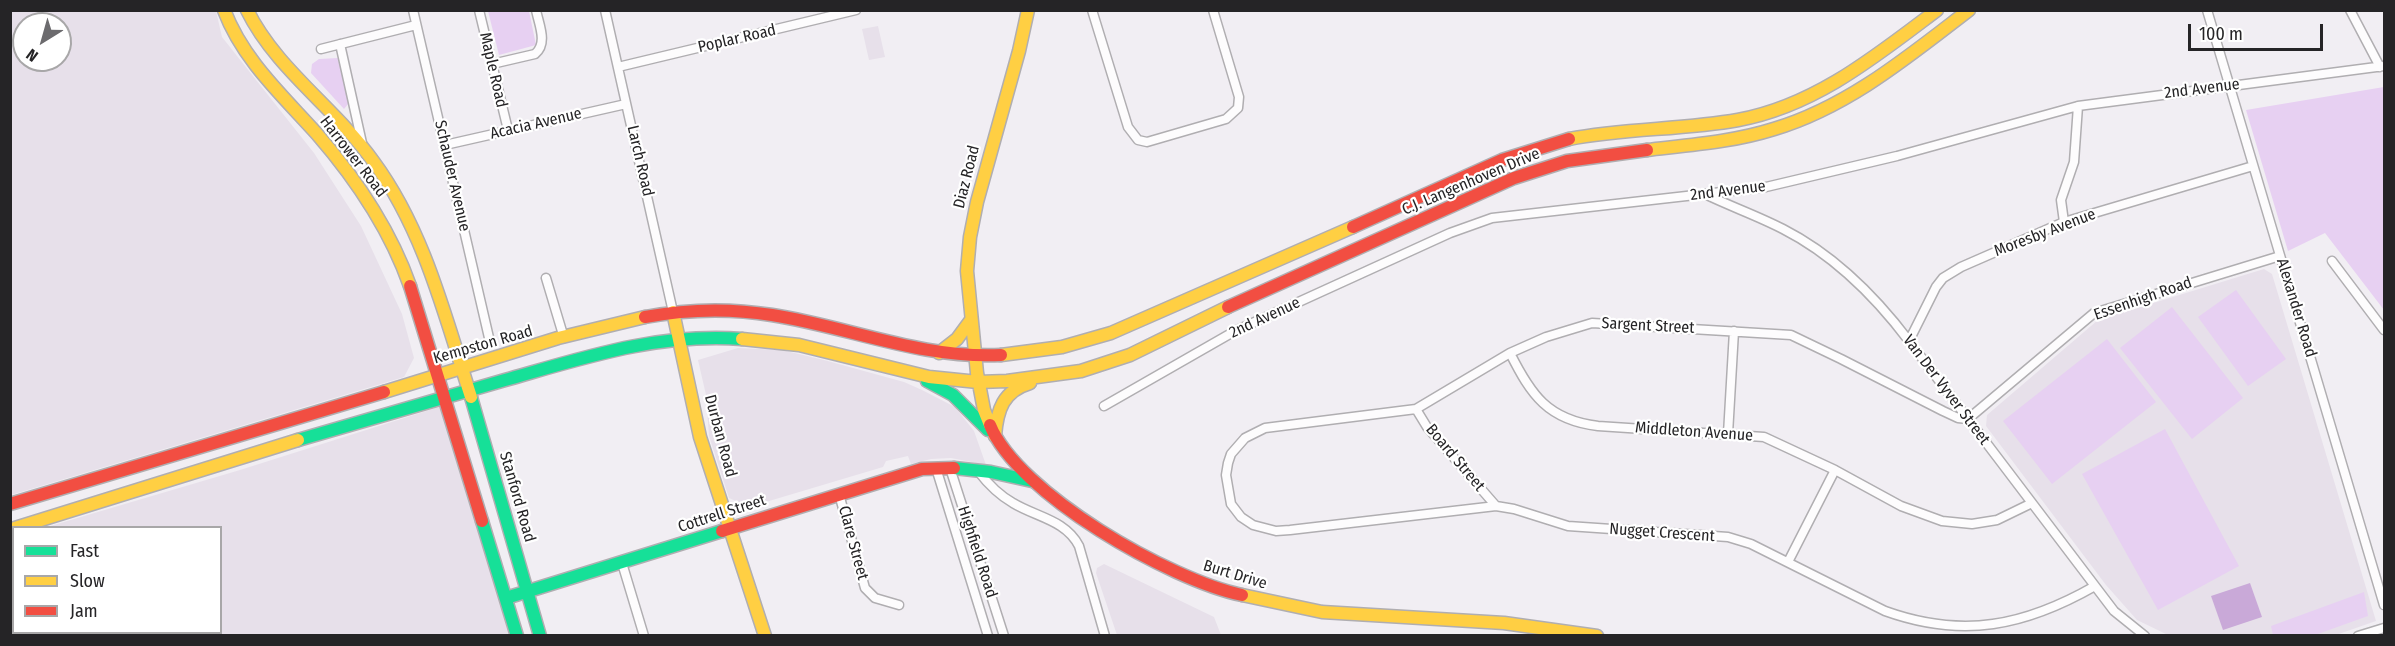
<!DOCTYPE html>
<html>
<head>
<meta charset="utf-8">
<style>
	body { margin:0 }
	#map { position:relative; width:2395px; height:646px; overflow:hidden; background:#f1eef3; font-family:"Fira Sans Condensed",sans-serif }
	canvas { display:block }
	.frame { position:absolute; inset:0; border:12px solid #252426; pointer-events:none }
	.legend { position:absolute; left:12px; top:526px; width:210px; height:108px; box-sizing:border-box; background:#fff; border:2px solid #a8a7a8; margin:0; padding:8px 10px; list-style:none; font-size:18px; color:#252426 }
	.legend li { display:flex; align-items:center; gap:12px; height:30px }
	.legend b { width:30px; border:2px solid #a8a7a8 }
	.north { position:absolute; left:12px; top:12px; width:60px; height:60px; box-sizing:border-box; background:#fff; border:2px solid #a8a7a8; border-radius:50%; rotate:217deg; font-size:16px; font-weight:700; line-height:24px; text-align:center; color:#252426 }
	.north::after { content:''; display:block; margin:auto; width:21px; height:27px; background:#6c6b6e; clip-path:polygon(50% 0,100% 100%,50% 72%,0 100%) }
	.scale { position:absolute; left:2188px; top:24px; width:135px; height:27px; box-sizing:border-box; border:3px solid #252426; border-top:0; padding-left:8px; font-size:18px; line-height:21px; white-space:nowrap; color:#252426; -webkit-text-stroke:4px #fff; paint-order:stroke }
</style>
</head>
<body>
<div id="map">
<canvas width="2395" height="646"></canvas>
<div class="frame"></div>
<ul class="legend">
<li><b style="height:8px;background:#16e098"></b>Fast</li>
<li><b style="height:8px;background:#ffcf43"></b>Slow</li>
<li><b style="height:8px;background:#f24e42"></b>Jam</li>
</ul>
<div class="north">N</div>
<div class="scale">100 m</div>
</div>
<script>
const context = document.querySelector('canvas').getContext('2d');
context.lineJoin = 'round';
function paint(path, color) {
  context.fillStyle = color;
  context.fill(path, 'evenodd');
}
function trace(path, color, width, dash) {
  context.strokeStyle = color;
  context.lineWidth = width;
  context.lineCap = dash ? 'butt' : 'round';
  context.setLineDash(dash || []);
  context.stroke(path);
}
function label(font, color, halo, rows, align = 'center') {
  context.font = font + ' "Fira Sans Condensed",sans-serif';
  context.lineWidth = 4.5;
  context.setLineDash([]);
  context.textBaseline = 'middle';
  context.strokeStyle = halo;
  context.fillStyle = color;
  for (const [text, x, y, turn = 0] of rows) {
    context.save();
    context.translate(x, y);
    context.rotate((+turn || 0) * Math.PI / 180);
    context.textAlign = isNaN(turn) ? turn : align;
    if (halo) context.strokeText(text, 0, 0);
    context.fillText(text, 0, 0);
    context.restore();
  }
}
const built = new Path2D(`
	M10,11H216L222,37L314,153L361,226L402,314L414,358L404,377L11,495ZM24,24H60V60H24Z
	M878,26L885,57L869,60L862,29Z
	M2264,269L2272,274L2376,621L2333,636H2170L2137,620L2106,585L1986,426L1987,415L2098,320Z
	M738,348L782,350L824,360L904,382L922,390L955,407L974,431L986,465L951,458L931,459L911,464L908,456L886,461L883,467L749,507L729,498L709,436L706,395L698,360Z
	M442,406L510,635H11L10,538L13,537L14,632H220V528L47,527L240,470Z
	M1104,564L1214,617L1221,635H1117L1096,573L1097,568Z`);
const green = new Path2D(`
	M488,11H529L536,45L499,55Z
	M338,58L349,103L344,109L311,73L312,64L319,59Z
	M2384,87V310L2325,233L2288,251L2246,110Z
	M2236,290L2286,359L2248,386L2198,317Z
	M2172,307L2243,398L2192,439L2120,348Z
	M2107,339L2156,402L2052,484L2003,421Z
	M2165,429L2239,566L2158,610L2082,474Z
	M2364,592L2368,616L2315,635H2273L2271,626Z`);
const water = new Path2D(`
	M2250,583L2262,617L2223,630L2211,596Z`);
const street = new Path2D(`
	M413,10L490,342
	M479,10L508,130
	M605,10L673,312
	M1092,10L1128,127L1138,140L1147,142L1226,119L1238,108L1239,97L1213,10
	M2207,10L2384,605
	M2350,10L2380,67
	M340,44L362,143
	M321,49L416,25
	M492,64L535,54C548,43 539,25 536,10
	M618,67L856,10
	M445,145L626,104
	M1707,195C1732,207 1758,216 1783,229C1834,255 1875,296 1909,341L2114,611L2145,636
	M2064,222L2061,200L2074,162L2078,106
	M2332,261L2384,330
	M546,278L564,338
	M1909,341L1936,287L1943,278L1961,267L2064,222L2253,166
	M1510,353C1531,395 1548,420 1598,426L1764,437L1835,470L1901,506L1942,521L1972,524L1997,520L2032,503
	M1104,406L1235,331L1450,233L1492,218L1766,187L1897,156L2078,106L2384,66
	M1416,409L1427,427L1496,506
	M1728,434L1734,331
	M936,468L988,636
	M950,468L1004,636
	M978,471C988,484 999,495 1013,503C1036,517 1066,520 1079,546L1105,636
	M839,494L865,588L875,598L899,605
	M1788,562L1835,470
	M622,563L644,636
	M2095,586C2025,626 1963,639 1885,611L1751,544L1728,537L1568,526L1514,509L1496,506L1290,530L1276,531L1253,525L1241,517L1231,504L1226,475L1228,463L1231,454L1245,438L1265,428L1416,409L1510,353L1546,337L1592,323L1791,335L1841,359L1943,411L1958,418L1968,419L2094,313L2280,256
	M2358,636L2384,628`);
const fast = new Path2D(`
	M927,381L953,395L988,430
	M471,397L540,636
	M298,440C367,420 436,400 505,380C586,357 657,333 742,339
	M954,468L991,472L1032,481
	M482,521L517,636
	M506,598L722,531`);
const slow = new Path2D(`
	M224,10C243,60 282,95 317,134C357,180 390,229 410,286
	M247,10C276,69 335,108 373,161C424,230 445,316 471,397
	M1569,139C1625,128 1682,130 1738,120C1815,106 1876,56 1937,10
	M1647,150C1690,145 1733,142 1774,129C1848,107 1909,56 1969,10
	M673,312L700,437L765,636
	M742,339L799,345L929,377L978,382L1007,381L1081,371L1130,355L1228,307
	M939,353L957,339L971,320
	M1001,355L1062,347L1111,333L1353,227
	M384,392L558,338L645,317
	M990,425L984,410L977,373L967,271L970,237L977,202L1019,51L1028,10
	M995,436C997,410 1003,391 1030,383
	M15,528L298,440
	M1242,595L1322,612L1504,623L1597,636`);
const jam = new Path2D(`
	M1353,227L1502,160L1569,139
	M410,286L482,521
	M1228,307L1514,178L1567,161L1647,150
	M645,317C688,309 729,308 772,315C849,327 922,359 1001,355
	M990,425C1018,494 1170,580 1242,595
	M10,504L384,392
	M722,531L922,469L954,468`);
const streetNames = [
	["Poplar Road",737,39,-13],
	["Maple Road",493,70,77],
	["2nd Avenue",2202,89,-7],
	["Acacia Avenue",536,124,-13],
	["Harrower Road",353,157,52],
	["Larch Road",640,161,77],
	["Schauder Avenue",452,176,77],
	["Diaz Road",967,177,-76],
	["C.J. Langenhoven Drive",1471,182,-23],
	["2nd Avenue",1728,191,-7],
	["Moresby Avenue",2045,233,-21],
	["Essenhigh Road",2143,299,-19],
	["Alexander Road",2296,308,73],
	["2nd Avenue",1265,318,-25],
	["Sargent Street",1648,326,3],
	["Kempston Road",483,345,-16],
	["Van Der Vyver Street",1946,390,53],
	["Middleton Avenue",1694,432,4],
	["Durban Road",720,436,75],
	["Board Street",1455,458,50],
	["Stanford Road",517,497,74],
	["Cottrell Street",722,514,-18],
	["Nugget Crescent",1662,533,4],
	["Clare Street",853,543,75],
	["Highfield Road",977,552,72],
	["Burt Drive",1235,575,17]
];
paint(built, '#e7e0ea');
paint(green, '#e7d0f2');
paint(water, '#c9a9d8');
trace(street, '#b0aeb1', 11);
trace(fast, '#b0aeb1', 15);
trace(slow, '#b0aeb1', 15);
trace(jam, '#b0aeb1', 15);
trace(street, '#fdfcfd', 8);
trace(fast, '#16e098', 12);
trace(slow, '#ffcf43', 12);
trace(jam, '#f24e42', 12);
label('16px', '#252426', '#fff', streetNames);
</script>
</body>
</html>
